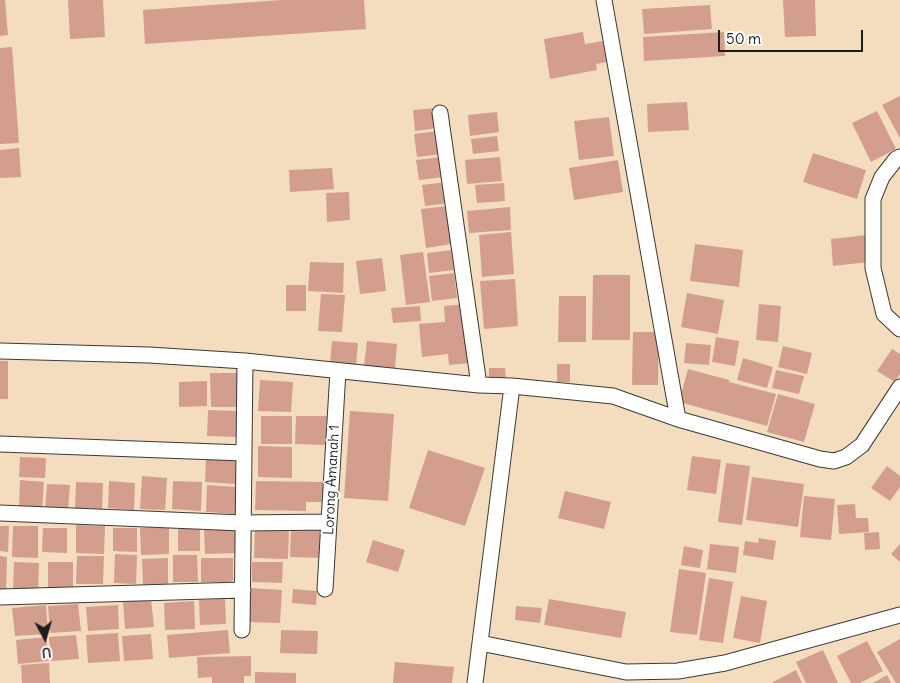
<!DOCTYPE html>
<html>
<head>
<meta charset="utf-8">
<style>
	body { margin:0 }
	#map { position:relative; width:900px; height:683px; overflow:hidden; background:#f4ddbf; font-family:Delius,sans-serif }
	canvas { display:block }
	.north { position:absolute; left:20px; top:613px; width:50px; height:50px; -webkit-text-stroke:4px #fff; paint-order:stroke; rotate:174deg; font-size:14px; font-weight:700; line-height:20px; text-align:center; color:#1c1c1c }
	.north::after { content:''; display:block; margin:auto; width:18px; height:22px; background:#1c1c1c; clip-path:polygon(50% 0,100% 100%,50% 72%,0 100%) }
	.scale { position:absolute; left:718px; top:30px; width:145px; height:22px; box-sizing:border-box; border:2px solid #1c1c1c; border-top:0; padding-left:6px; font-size:15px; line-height:18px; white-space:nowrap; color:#1c1c1c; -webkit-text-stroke:4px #fff; paint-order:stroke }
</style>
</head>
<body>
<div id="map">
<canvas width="900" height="683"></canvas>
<div class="north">U</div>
<div class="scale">50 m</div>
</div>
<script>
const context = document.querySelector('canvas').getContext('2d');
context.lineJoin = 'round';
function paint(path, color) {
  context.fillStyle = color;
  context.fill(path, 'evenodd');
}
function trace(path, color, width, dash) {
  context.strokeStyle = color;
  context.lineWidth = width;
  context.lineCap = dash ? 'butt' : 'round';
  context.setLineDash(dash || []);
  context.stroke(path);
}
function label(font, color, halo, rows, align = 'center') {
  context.font = font + ' Delius,sans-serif';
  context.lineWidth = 4;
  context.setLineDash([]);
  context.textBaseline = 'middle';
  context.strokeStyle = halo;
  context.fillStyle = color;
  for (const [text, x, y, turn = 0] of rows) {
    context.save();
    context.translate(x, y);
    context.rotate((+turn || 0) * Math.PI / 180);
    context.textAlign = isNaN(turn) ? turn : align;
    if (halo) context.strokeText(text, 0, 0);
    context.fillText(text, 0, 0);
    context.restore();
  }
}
const building = new Path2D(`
	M0,0H5L8,35L0,36Z
	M68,0H103L105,37L70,39Z
	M282,0H364L366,29L145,44L143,10Z
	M783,0H815L816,36L785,37Z
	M710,5L712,29L644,34L642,9Z
	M583,32L585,44L603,41L607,62L596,64L597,70L550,79L544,39Z
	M724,32L725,56L644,61L643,37Z
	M12,47L19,143L0,144V48Z
	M900,96V138L882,105Z
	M687,102L689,130L648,132L647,104Z
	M436,108L438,128L415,131L413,110Z
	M877,111L896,149L871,162L852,123Z
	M497,112L499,132L470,136L468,115Z
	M609,117L614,156L579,160L574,121Z
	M439,131L441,154L417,157L414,134Z
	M497,136L499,151L473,154L471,139Z
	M19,148L21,177L0,178V150Z
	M813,153L866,170L857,199L803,182Z
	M442,157L444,177L419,180L416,160Z
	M500,157L502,181L467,184L465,160Z
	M618,160L623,192L574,200L569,168Z
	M332,168L334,189L290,192L289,170Z
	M447,182L449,203L425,206L422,185Z
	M504,183L505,201L477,203L475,185Z
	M349,192L350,220L327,222L326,193Z
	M448,206L452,244L426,248L421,209Z
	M510,207L511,230L469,233L467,211Z
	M511,232L514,274L482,277L479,235Z
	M867,235L869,262L833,266L831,239Z
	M695,244L743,250L739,287L690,281Z
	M452,250L454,270L429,273L427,253Z
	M423,252L430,302L406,305L400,255Z
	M382,258L386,291L360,294L356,261Z
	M310,262L344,263L343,293L308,291Z
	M454,273L457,298L432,301L429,276Z
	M593,275H630V340H592Z
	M515,279L518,326L484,329L480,281Z
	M286,285H306V311H286Z
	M687,293L724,300L718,334L681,327Z
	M321,294L345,295L342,332L318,331Z
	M559,296H586V342H558Z
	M465,304L471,363L449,365L448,354L422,357L419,324L445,322L444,306Z
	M759,304L781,306L778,342L756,340Z
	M420,306L421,321L393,323L391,308Z
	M633,332H659L658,385H632Z
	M716,337L739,341L735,366L712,362Z
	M332,341L358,343L356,366L330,364Z
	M367,341L397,344L395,369L364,366Z
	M686,343L711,345L709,365L684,363Z
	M783,346L812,353L807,374L778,367Z
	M892,349L900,354V374L895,382L877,371Z
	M743,358L773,367L767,388L737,380Z
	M0,361H8V399H0Z
	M557,364H570V382H557Z
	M489,368H505L506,378H489Z
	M688,369L729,380V382L776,394L767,426L679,402Z
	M776,370L804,376L799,394L772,388Z
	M210,373H241V407H211Z
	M260,380L293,382L291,412L258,411Z
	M207,381V406L179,407V382Z
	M778,394L815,404L804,442L767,432Z
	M208,410L237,411L236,437L207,436Z
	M350,411L394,414L388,501L344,498Z
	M261,416H292V444H261Z
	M296,416H328V445L295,444Z
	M258,446L292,447V478L258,477Z
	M428,450L485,468L465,526L409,508Z
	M692,456L721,460L716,494L687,490Z
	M20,457L46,458L45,478L19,477Z
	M206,457L237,459L236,484L205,482Z
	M726,463L750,466L742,525L718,522Z
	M887,466L900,476V487L890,501L871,488Z
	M142,476L167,478L165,510L140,509Z
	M752,477L804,484L798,527L746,520Z
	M20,480L44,482L42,509L19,508Z
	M109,481L135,483L134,510L108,508Z
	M173,481L202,482L201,511L172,509Z
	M256,481L325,482L324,502H306V511L255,510Z
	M76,482L103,483L102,509L75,508Z
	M47,484L70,485L68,511L45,510Z
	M207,485L237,487L235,514L206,512Z
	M565,491L611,502L604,529L558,518Z
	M804,496L835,499L831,540L800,537Z
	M855,504L856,518H868L869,532L839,534L837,505Z
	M76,525L105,526L104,554L76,553Z
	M0,526H9L8,552L0,551Z
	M13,526H38V558L12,557Z
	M169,527V554L141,555L140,528Z
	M291,527L326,528L325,558L290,557Z
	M43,528H67V553L42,552Z
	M113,528H137V552L113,551Z
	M204,528H236V553L205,554Z
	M255,528L289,529L288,559L254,558Z
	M178,529H200V551H178Z
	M879,532L880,549L865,550L864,533Z
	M759,538L776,541L773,560L743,555L745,541L758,543Z
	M373,540L405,550L398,572L366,562Z
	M710,544L739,547L736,573L707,569Z
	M900,544V562L891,554Z
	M684,546L703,550L700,568L681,565Z
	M115,554L137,555L136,584L114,583Z
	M173,555H197L198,582H173Z
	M0,556L7,557L6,593H0Z
	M77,556H104L103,584H76Z
	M168,558V584L143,585L142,559Z
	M201,558H233V582H201Z
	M14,562L39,563L38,592L13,591Z
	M48,562H73V589H48Z
	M252,562H283L282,583L252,582Z
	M679,569L706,573L697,635L670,632Z
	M709,578L733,582L723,643L699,640Z
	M250,588L282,590L280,623L249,622Z
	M293,589L317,591L316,605L292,603Z
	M741,596L767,601L760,643L733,638Z
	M151,599L154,627L125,629L123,602Z
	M225,599L226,624L200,625L199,600Z
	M549,599L626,612L621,638L544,625Z
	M194,601L195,629L165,630L164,603Z
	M78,604L81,631L50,633L48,606Z
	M46,605L48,634L15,636L12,608Z
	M118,605L119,629L88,631L86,607Z
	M516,606L542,608L540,623L515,620Z
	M228,630L230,653L169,658L167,635Z
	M281,630L318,631L317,654L280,653Z
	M118,633L120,661L88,663L86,635Z
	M151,634L153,659L124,661L122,636Z
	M76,635L79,659L51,661L49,637Z
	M46,637L49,661L18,664L16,640Z
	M900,639V683H896L877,652Z
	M867,641L883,671L860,683H851L837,656Z
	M823,650L838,683H806L796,662Z
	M251,656V676H244V683H212V677L198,678L197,657Z
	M395,662L454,667L452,683H393Z
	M49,663L50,683H22L21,665Z
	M796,670L802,683H773V682Z
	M255,672L296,673V683H255Z
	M887,675L891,683H873Z`);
const minor = new Path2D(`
	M604,0L678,419
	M440,113L479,385
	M900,157L896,159L882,177L873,199V268L884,314L900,329
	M0,351L149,355L245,361L479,385L512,386L613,396L678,419L820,459L834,461L846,457L862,445L900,387
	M0,444L244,453
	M0,513L243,523L329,522
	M325,589L338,371
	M0,597L243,590
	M242,630L245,361
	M480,643L626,672L678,671L725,663L900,615
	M475,683L512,386`);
const streetNames = [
	["Lorong Amanah 1",332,480,-87]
];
paint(building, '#d49e8f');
trace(minor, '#3c3934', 17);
trace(minor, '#fff', 15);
label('14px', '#1c1c1c', '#fff', streetNames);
</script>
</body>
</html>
